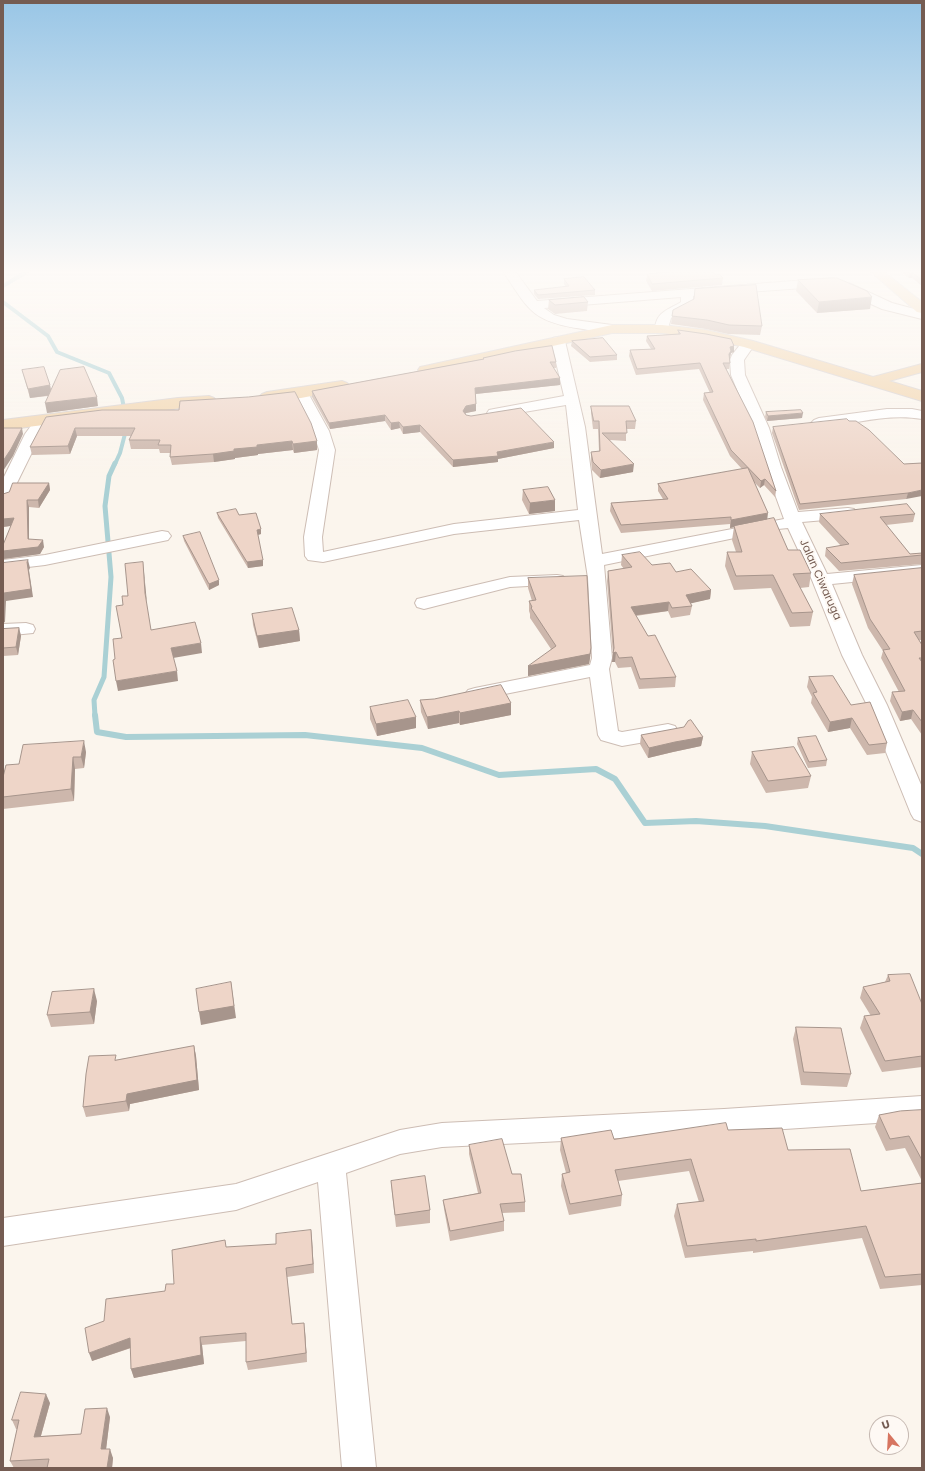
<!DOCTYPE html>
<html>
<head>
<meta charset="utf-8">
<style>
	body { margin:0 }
	#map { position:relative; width:925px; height:1471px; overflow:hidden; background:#fbf5ed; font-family:Poppins,sans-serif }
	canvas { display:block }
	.frame { position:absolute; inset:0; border:4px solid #755c52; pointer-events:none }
	.north { position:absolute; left:869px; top:1415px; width:40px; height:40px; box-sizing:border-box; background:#fef9f4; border:1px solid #c7bab3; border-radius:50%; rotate:342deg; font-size:11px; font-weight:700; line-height:16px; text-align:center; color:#755c52 }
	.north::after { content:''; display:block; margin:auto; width:14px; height:18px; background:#d77560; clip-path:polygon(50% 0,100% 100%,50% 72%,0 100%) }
</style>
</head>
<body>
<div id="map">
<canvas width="925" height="1471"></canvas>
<div class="frame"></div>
<div class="north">U</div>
</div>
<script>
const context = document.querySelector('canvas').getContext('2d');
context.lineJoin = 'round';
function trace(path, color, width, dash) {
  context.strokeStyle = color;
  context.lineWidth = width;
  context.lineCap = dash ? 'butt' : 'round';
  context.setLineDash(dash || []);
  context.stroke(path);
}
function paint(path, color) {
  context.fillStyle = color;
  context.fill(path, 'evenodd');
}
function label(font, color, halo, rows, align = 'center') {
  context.font = font + ' Poppins,sans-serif';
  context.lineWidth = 4;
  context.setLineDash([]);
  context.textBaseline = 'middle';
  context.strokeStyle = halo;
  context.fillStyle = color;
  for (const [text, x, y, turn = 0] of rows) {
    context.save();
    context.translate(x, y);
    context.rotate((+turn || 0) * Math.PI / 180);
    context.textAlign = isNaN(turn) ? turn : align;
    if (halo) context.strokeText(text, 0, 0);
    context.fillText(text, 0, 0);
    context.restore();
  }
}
const streamFar2 = new Path2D(`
	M3,286L28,271
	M3,302L48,336L57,352L109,373L122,398L125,413
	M115,464L120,453L126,430`);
const streamFar1 = new Path2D(`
	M95,716L94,700L104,677L111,577L105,506L109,476L115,463`);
const stream = new Path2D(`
	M95,715L97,732L126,737L305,735L422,748L499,775L596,769L615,779L645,823L696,821L765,826L913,848L922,854`);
const minor = new Path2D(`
	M503,271H515L537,301L832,278L851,284L892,303L922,311V319L882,309L831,286L693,296V303L692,306L671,318L667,332H657L655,329C656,312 668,310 681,302V297L544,308L554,315L567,319L612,325L617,326L619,329L617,332C606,334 594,331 583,329C533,322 529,311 503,271Z
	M558,337L563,338L565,341L585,427L602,554L784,519L765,467L753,428L731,375L730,360L732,355L743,341H753L755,344L744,360L745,375L769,428L781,467L798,512L848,508L854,509L856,513L854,517L848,518L802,522L827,574L922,565V575L832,584L862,655L887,705L922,787V822L914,819L911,814L867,705L842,655L812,580L788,528L778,529L604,565L612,658L609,669L618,731L622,732L668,724L675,726L678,731L675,736L668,738L622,746L601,740L598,735L590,677L475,700L468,698L465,694L468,690L475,688L590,665L592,658L588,578L579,520L454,534L323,562L308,560L305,556L304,537L319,450L313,431L294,393L296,390L301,389L306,390L308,393L329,431L335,450L322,537L323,552L454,524L578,510L566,405L494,417L489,416L487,413L489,410L494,409L564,396L551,341L553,338Z
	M887,409H912L922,411V419C888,413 853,424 819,428L814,426L811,423L814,420L819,418Z
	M41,417L46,419L49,422L41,434L11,495L9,498L3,500V479L25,434L36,419Z
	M162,531L168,532L171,536L168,540L45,565L3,570V560L45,555Z
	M557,575L563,576L566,580L563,584L510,587L424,609L417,607L415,603L417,599L510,577Z
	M26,623L33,625L35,629L33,633L3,636V624Z
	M922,1096V1120L724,1133L442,1147L400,1154L346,1173L376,1468H342L318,1182L236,1210L3,1246V1218L236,1184L400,1130L442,1123L724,1109Z`);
const major = new Path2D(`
	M870,271H883L922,302V313L917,312Z
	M612,325H662L706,330L753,341L873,377L922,364V372L889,381L922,391V401L744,347L706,338L662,333H612L425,374L420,373L418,370L420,367L425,366Z
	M342,381L347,383L350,386L347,389L301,398L267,402L262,400L259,397L262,394L267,392Z
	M209,396L214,398L217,401L214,404L3,430V420L178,398Z`);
const wall = new Path2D(`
	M662,271H712L716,275L723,278L722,285L652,291L646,281L647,274L664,272Z
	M899,271H922V286L912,278H909Z
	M564,279L595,290V295L538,299L534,294V290L566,287L564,284Z
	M798,280L870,309L817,313L796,291Z
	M549,300L588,302L587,311L555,314L548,309Z
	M672,316L762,326L760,335L728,334L706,329L671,324Z
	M678,330L734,346V352L731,353L730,358V363L729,369H726L776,491L775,497L764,485L760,488L754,482L767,520L788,550L811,573L809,587L800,588L813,612L810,626L790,627L771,588L734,590L725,566L727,552H736L732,540L734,527L730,528V524L621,533L610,511L611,503L663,499L658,491V484L742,469L730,456L703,400L704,393H710L699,369L636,375L629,356L630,350L651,349L646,341L647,336L678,334Z
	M572,341L617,355V360L590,362L571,346Z
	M483,358L556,362V368H553L560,385L476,394V411L466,413L465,414L466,415L554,448L498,459V462L453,467L420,432L403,434L400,428L391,430L385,421L330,429L312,397V391L483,359Z
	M22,370L50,385L51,390L98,406L47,413L48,396L30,398Z
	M591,406L636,421L635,429H626V441L610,440L633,472L600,478L592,470L591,460V452L599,451L598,429H593L591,413Z
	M766,412L802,418L767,421L765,417Z
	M46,417L317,441V450L294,453L293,450L258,454V455L235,458V459L214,462L172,465L170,457L171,453H160L159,449H131L129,440L131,436H77L70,454L32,455L30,447Z
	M849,421L904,464L922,463L906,499L799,510L772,433L773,427Z
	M49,483L50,490L39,508L29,507V539L44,547L40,554L3,559V545L11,526L3,527V494Z
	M523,490L555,511L529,514L522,500Z
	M217,513L239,515L261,534L258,535L263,566L248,568L218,518Z
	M820,514H915L913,522L886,525L910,554L922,553V564L839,571L825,556L826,548L841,546L819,522Z
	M183,536L219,585L209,590L184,541Z
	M622,555L652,565L676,572L711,590L710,599L690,603L692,606L690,615L671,618L668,611L636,616L648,636L676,677L675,687L639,689L631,667L618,668L615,662H612L613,654L607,581L608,571L624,569L621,565Z
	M922,568V640H919L922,645V735L911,719L900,721L890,701L892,692H899L881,658L883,651L868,628L852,584L854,575Z
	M528,578L591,648L590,658L589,664L528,676L551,649L530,618V614L529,611V601H532L528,588Z
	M252,614L299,630L300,641L259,648L253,625Z
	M19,628L21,636L18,655L3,656V629Z
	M809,677L851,705L887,743L885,753L867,755L850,728L828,732L811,703L812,697L807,687Z
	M420,700L511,703V715L460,725L459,723L428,729L421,712Z
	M370,707L416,717V728L377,736L370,719Z
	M641,735L703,737L701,746L673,752L648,758L640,744Z
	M798,738L827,760L826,766L808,768L797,744Z
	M86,752L84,768L75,769L74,801L3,809V777L19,764Z
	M752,752L811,776L808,788L766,793L750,764Z
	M888,975L922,1004V1067L882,1072L860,1028L864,1016H871L860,998L863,987L885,982Z
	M97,1001L94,1024L51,1027L47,1015Z
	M796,1027L851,1074L847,1087L801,1085L793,1039Z
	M194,1046L196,1056L199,1090L130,1104L129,1111L86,1117L83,1107L118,1060Z
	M922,1110V1181L905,1148L886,1151L875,1127L879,1115Z
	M728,1130L788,1150L861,1191L922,1183V1285L880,1289L862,1238L753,1253V1251L685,1258L674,1216L677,1204L699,1202L689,1171L618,1181L622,1195L621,1206L569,1215L561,1186L562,1174L566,1173L560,1150L561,1138L614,1139Z
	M469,1145L512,1174L525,1202V1212L502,1213L504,1221V1231L450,1241L444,1209L443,1200L478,1193L469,1154Z
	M391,1181L430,1210V1223L396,1227L392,1193Z
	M311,1230L314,1273L287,1277L292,1324L305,1332L307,1362L248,1370L246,1362V1341L202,1345L204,1364L134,1378L131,1369V1348L92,1361L104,1321L165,1291L174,1284Z
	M50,1403L41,1436L81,1434L110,1417L106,1449L113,1458L112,1468H14L10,1461L17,1429H16L12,1420Z`);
const shadedWall = new Path2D(`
	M910,273H913L912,278H909Z
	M872,297L870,309L817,313L819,302Z
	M734,346V352L731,353L730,357L728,360L730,347Z
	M560,378V385L475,394V388Z
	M50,385L52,395L30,398L28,389Z
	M97,397L98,406L47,413L45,403Z
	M476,404V411L466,413L463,418V411L466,406Z
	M803,413L802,418L767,421L768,416Z
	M385,415V421L330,429L329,423Z
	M399,422L400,428L391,430V423Z
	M420,425V432L403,434V427Z
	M22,428L23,434L13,456L3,471V461Z
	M75,428L77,436L70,454L68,446Z
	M292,441L293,450L258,454V455L235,458V459L214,462L213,454L234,449L257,445Z
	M317,441V450L294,453L293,444Z
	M554,442V448L498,459V462L453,467V460Z
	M634,464L633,472L600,478L601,470Z
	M765,479L764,485L760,488L761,481Z
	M49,483L50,490L39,508L38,500Z
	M922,490V496L906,499L908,493Z
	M27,500L29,507V546L28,539Z
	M555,500V511L529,514L530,503Z
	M768,513L767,521L730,528L731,520Z
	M14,518L16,525L3,527V519Z
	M261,529V534L257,535V530Z
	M43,540L44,547L40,554L3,559V551Z
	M28,560L30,568L29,570L33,597L6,601L5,622L3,623L4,593Z
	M263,560V566L248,568L247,562Z
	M143,562L144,572L147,603L145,593Z
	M219,580V585L209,590V584Z
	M711,590L710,599L684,605L686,595Z
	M669,602L668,611L630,616L631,607Z
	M19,628L21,636L18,655L16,647Z
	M299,630L300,641L259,648L257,636Z
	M201,643L202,653L173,658L171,648Z
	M591,648L590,658L589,664L528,676V666Z
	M616,652L615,662H612L613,653Z
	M177,671L178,681L118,691L116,681Z
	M511,703V715L460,725V713Z
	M913,710L911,719L900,721L902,712Z
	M459,711V723L428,729L427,717Z
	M416,717V728L377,736L376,724Z
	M852,718L850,728L828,732L830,722Z
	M703,737L701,746L673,752L648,758L649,748L675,742Z
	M84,741L86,752L84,768L81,757Z
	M73,757L75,769L74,801L71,789Z
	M231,982L236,1018L201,1025L199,1012Z
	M94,989L97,1001L94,1024L90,1012Z
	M194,1046L196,1056L199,1090L130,1104L129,1111L126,1101L127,1094Z
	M311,1230L312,1239L314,1273L313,1264Z
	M304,1323L305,1332L307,1362L306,1353Z
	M200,1337L202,1345L204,1364L134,1378L131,1369Z
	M130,1338L133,1347L92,1361L89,1353Z
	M46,1394L50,1403L38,1446L34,1437Z
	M107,1408L110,1417L105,1458L101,1449Z
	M110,1449L113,1458L112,1468H107Z`);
const building = new Path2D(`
	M670,271H712L716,275L719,274L723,278L652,284L647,274L671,272Z
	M907,271H922V280L913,273H910Z
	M584,277L595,290L538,295L534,290L569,286L564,279Z
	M837,278L867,291L872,297L819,302L798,280Z
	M756,285L762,326L729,325L707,320L672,316L673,310L694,299L695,289Z
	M584,297L588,302L555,305L549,300Z
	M678,330L706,334L731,339L734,346L730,347L731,351L729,354L730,363H723L753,422L776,491L765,479L761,481L731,450L704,393L713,392L700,363L637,369L630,350L655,349L647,336L680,334Z
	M603,338L617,355L590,357L572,341Z
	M552,346L556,362H550L560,378L475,388L476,404L466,406L463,411L466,415L471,416L521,408L554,442L497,452L498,456L453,460L420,425L403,427L399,422L391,423L385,415L329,423L312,391L484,359L483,358L515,351Z
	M44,367L50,385L28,389L22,370Z
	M84,367L97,397L45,403L60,370Z
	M295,392L311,423L317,441L293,444L292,441L257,445V447L234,449V451L213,454L170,457L171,445H158L160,440H129L135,428H75L68,446L30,447L46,417L102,410H179L180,401L248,397Z
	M591,406H629L636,421H626L627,433H602L634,464L601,470L593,462L591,452L600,451L599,421H594Z
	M801,410L803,413L768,416L766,412Z
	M847,419L849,421H856L869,430L904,464L922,463V490L908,493L800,504L773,427Z
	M3,428H22L11,449L3,461Z
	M748,468L768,513L731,520V517L621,525L611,503L668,499L658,484Z
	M13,483H49L38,500H27L28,539L43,540L38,547L3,551V545L14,518L3,519V494L9,492Z
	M548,487L555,500L530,503L523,490Z
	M907,504L915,514L880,517L910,554L922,553V555L841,563L826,548L849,544L820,514Z
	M236,509L239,515L256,513L261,529L257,530L263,560L247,562L217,513Z
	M774,518L788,550H800L811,573L793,574L813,612L792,613L773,575L736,576L727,552H742L734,526Z
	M200,532L219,580L209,584L183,536Z
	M640,552L652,565L670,563L676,572L691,569L711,590L686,595L692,606L672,608L669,602L631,607L648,636L655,635L676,677L640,679L632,657L619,658L616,652L613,653L614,648L608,571L632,567L622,555Z
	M28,560L27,562L31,589L4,593L3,614V563Z
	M143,562L145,593L151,630L195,622L201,643L171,648L177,671L116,681L113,660L115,659L113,639L122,638L116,606L123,605L122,596H128L125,564Z
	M922,568V631L914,632L922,645V658H919L922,662V722L913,710L902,712L892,692L905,691L883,650L890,649L870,619L854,575Z
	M587,576L591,648L590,654L528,666L556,646L531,608L532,607L529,601L536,600L528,578Z
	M292,608L299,630L257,636L252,614Z
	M19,628L16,647L3,648V629Z
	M833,676L851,705L870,702L887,743L869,745L852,718L830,722L813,693L817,692L809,677Z
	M501,685L511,703L460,713L459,711L427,717L420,700L434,699Z
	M408,700L416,717L376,724L370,707Z
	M691,720L703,737L675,742L649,748L641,735L684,727L688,721Z
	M816,736L827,760L809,762L798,738Z
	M84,741L81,757H73L71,789L3,797V777L6,765L19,764L23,745Z
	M794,747L811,776L768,781L752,752Z
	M910,974L922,1004V1056L885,1061L864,1016L880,1014L863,987L890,981L888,975Z
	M231,982L234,1006L199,1012L196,989Z
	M94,989L90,1012L47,1015L52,992Z
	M796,1027L841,1028L851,1074L804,1072Z
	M194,1046L197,1080L127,1094L126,1101L83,1107L86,1074L89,1056L116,1055L115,1060Z
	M922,1110V1160L909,1136L890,1139L879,1115L900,1111Z
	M726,1123L728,1130L782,1128L788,1150L850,1149L861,1191L922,1183V1274L885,1277L866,1226L756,1241V1239L687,1246L677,1204L704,1201L691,1159L615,1170L622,1195L570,1204L562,1174L570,1172L561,1138L611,1130L614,1139Z
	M502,1139L512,1174H521L525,1202L500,1204L504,1221L450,1231L443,1200L481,1193L469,1145Z
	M425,1176L430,1210L395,1215L391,1181Z
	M311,1230L313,1264L286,1268L292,1324L304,1323L306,1353L246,1362V1333L200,1337L201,1355L131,1369L130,1338L89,1353L85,1328L104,1321L106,1299L165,1291L166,1284H174L172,1250L225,1240L226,1247L276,1244V1234Z
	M21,1392L46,1394L34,1437L81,1434L85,1409L107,1408L101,1449H110L107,1468H47L49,1459L10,1461L19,1420H12Z`);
const streetNames = [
	["Jalan Ciwaruga",820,580,66]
];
trace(streamFar2, '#aad0d4', 4);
trace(streamFar1, '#aad0d4', 5);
trace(stream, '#aad0d4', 6);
trace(minor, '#cdbdb4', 2);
trace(major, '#d8d1cf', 2);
paint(minor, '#fff');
paint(major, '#f2d5ae');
paint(wall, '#cdb7ac');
paint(shadedWall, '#a7958c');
paint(building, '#eed5c8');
trace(building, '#a7958c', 1);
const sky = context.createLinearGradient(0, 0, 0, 477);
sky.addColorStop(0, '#99c6e6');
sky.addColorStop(0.57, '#fdfaf7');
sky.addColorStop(1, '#fdfaf700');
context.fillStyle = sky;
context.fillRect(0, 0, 925, 477);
label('11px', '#755c52', '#fef9f4', streetNames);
</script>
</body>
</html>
